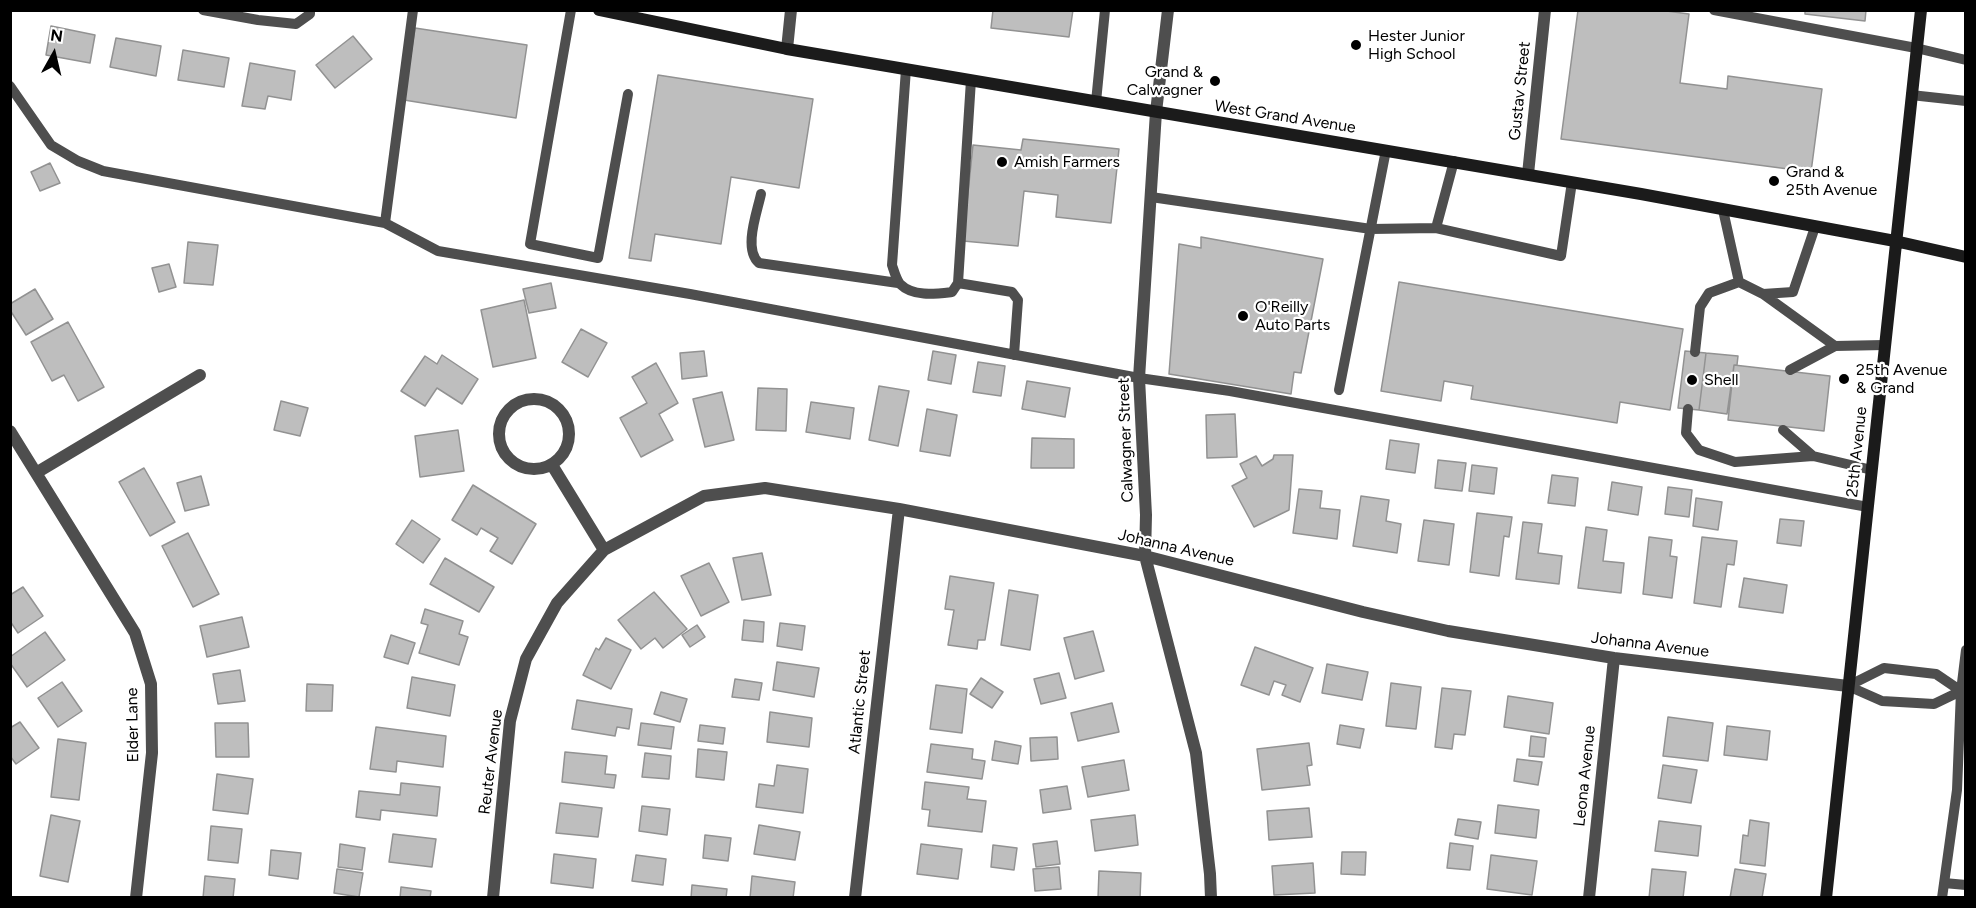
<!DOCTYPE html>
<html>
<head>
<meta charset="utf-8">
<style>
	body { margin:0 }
	#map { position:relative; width:1976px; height:908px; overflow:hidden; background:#fff; font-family:Figtree,sans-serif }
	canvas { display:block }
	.frame { position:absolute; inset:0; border:12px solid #000; pointer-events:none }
	.north { position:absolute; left:24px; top:24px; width:60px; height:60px; -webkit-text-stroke:4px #fff; paint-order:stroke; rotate:8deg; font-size:16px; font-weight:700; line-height:24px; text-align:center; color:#000 }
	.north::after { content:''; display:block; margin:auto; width:21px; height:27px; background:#000; clip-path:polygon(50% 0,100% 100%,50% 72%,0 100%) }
</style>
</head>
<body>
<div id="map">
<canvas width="1976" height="908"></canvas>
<div class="frame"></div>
<div class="north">N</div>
</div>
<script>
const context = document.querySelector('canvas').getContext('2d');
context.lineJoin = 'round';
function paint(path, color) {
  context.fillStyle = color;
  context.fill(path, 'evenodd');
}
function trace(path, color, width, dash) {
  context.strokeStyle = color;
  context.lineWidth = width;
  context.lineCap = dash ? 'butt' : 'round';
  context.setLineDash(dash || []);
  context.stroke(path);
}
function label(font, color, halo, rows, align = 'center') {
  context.font = font + ' Figtree,sans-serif';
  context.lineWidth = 4.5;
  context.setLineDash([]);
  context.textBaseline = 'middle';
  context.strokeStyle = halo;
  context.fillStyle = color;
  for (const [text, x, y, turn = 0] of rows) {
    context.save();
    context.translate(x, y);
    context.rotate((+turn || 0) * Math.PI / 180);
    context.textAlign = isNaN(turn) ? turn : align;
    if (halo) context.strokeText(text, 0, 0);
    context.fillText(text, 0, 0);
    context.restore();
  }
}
const building = new Path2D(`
	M993,10H1073L1069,37L991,28Z
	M1578,10H1659L1689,14L1680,83L1727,89L1728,76L1822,89L1811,172L1561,139Z
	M1805,10H1866L1865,21L1805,14Z
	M51,26L95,35L90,63L46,55Z
	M415,28L527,45L516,118L404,100Z
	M353,36L372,59L335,88L316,65Z
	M116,38L161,46L156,76L110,67Z
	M183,50L229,58L224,87L178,80Z
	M250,63L295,71L291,100L268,96L265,109L242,106Z
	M658,75L813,99L799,188L731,177L721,244L655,234L651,261L629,258Z
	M1023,139L1119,149L1111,223L1056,217L1058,195L1024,191L1018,246L963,241L973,145L1021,150Z
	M50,163L60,183L40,191L31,172Z
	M1201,237L1323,259L1301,373L1294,372L1291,394L1169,374L1179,244L1201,248Z
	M188,242L218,245L213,285L184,283Z
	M169,264L176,287L159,292L152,268Z
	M1399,282L1683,329L1670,410L1620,402L1617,423L1471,399L1473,386L1444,381L1441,401L1381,391Z
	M551,283L556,308L529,313L523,289Z
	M35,289L53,319L26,335L10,310V304Z
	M524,300L536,358L493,367L481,310Z
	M68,322L104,387L78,401L64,375L52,381L31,342Z
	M581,329L607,343L588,377L562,362Z
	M704,351L707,376L682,379L680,353Z
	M933,351L956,355L951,384L928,380Z
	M1685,351L1706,353L1699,410L1678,408Z
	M1706,353L1738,356L1737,365H1734L1727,414L1699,410Z
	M442,355L478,379L462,404L437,388L425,406L401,391L425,356L437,364Z
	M978,362L1005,366L1001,396L973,392Z
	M656,363L678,403L659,414L673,440L641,457L620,418L647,403L632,377Z
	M1734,365L1830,376L1824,431L1728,420Z
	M1027,381L1070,388L1065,417L1022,409Z
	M879,386L909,391L898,446L869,440Z
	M758,388L787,389L786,431L756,430Z
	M722,392L734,440L705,447L693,399Z
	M281,401L308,408L300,436L274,430Z
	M811,402L854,408L850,439L806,432Z
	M927,409L957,415L950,456L920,451Z
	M1235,414L1237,457L1207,458L1206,415Z
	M458,430L464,471L420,477L415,436Z
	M1032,438L1074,439V468H1031Z
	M1390,440L1419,444L1415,473L1386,469Z
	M1274,455H1293L1289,510L1254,527L1232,486L1247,478L1240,464L1256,456L1262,466L1273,459Z
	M1438,460L1466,463L1462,491L1435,488Z
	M1472,465L1497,468L1494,494L1469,491Z
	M144,468L175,522L150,536L119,482Z
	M1552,475L1578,478L1575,506L1548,503Z
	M201,476L209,505L185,511L177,483Z
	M1612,482L1642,487L1638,515L1608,510Z
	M473,485L536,524L512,564L490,551L498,538L481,528L477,535L452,520Z
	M1668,487L1692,490L1689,517L1665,514Z
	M1299,489L1322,491L1320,508L1340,510L1337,539L1293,533Z
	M1361,496L1389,500L1386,521L1401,524L1397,553L1353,546Z
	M1696,498L1722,502L1718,530L1693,526Z
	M1477,513L1512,517L1509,537L1504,536L1499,576L1470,572Z
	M1780,519L1804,521L1801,546L1777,543Z
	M412,520L440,539L423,563L396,544Z
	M1424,520L1454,524L1449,565L1418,561Z
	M1523,522L1542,524L1538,553L1562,556L1559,584L1516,579Z
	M1586,527L1607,530L1603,561L1624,563L1621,593L1578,588Z
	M188,533L219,594L193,607L162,546Z
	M1649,537L1672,540L1670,556L1677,557L1672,598L1643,594Z
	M1702,537L1737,541L1734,565L1727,564L1721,607L1694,603Z
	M762,553L771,595L742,600L733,558Z
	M445,558L494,587L479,612L430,584Z
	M709,563L729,602L701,616L681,576Z
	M950,576L994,583L985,640H978L977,649L948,645L954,610L945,609Z
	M1744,578L1787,585L1783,613L1739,607Z
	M23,587L43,616L18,633L10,621V595Z
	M1009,590L1038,595L1030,650L1001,645Z
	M654,592L687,629L663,648L655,638L641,649L618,620Z
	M425,609L463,621L459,634L468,637L459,665L419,653L428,625L421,623Z
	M242,617L249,647L207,657L200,626Z
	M744,620L764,622L763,642L742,640Z
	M780,623L805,626L802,650L777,646Z
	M697,625L705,637L690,647L682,635Z
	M1093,631L1104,671L1075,679L1064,638Z
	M45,632L65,660L27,687L10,663V657Z
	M391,635L415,643L408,664L384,657Z
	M606,638L631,650L611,689L583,675L596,648L599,650Z
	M1255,647L1313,668L1300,702L1282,695L1286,685L1274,681L1269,695L1241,685Z
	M777,662L819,668L814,697L773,690Z
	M1327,664L1368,672L1362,700L1322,693Z
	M240,670L245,701L218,704L213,674Z
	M1059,673L1066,698L1041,704L1034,679Z
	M412,677L455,685L450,716L407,708Z
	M981,678L1003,692L992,708L970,694Z
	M735,679L762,683L759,700L732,697Z
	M62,682L82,711L58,727L38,698Z
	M1391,683L1421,687L1416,729L1386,726Z
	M307,684L333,685L332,711H306Z
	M936,685L967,689L962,733L930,729Z
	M1442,688L1471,691L1465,735L1454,734L1452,749L1435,747Z
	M661,692L687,699L680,722L654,714Z
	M1508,696L1553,703L1549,734L1504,727Z
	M577,700L632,709L629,729L617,727L615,736L572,729Z
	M1112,703L1119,732L1078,741L1071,713Z
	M770,712L812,718L809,747L767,742Z
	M1668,717L1713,723L1708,761L1663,756Z
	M20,722L39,748L16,764L10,756V728Z
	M215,723H248L249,757H216Z
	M641,723L674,727L671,749L638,745Z
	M700,725L725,728L723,744L698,741Z
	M1340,725L1364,729L1360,748L1337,744Z
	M1727,726L1770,731L1767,760L1724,755Z
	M376,727L446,736L443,767L397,761L396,772L370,769Z
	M1531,736L1546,738L1544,757L1529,756Z
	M1057,737L1058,759L1031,761L1030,738Z
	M58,739L86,743L79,800L51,797Z
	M995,741L1021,746L1018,764L992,760Z
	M1309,743L1312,765L1307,766L1310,785L1262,790L1257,749Z
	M931,744L973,749L972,759L985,761L982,779L927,772Z
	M698,749L727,752L724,780L696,777Z
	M565,752L607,756L605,774L616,775L614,788L562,782Z
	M645,753L671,756L669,779L642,777Z
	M1517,759L1542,762L1538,785L1514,781Z
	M1124,760L1129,790L1088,797L1082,767Z
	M777,765L808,769L803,813L756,807L759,784L774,786Z
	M1663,765L1697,770L1691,803L1658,798Z
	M217,774L253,779L248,814L213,810Z
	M925,782L969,787L967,799L986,801L982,832L928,826L930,810L922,809Z
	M401,783L440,787L437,816L381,810L380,820L356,817L359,791L400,795Z
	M1067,786L1071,809L1043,813L1040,790Z
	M560,803L602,808L598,837L556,833Z
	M1498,805L1539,810L1536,838L1495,833Z
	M642,806L670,809L667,835L639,831Z
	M1309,808L1312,837L1269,840L1267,811Z
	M51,815L80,821L68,882L40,876Z
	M1135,815L1138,845L1095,851L1091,820Z
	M1458,819L1481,822L1478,839L1455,835Z
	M1750,820L1769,823L1765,866L1740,863L1743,835L1748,836Z
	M1659,821L1701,826L1698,856L1655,851Z
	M759,825L800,832L795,860L754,854Z
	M211,826L242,829L238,863L208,860Z
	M393,834L436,839L432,867L389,862Z
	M705,835L731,838L728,861L703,858Z
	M1057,841L1060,864L1036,867L1033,844Z
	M1450,843L1473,846L1470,870L1447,868Z
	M340,844L365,848L362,870L338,867Z
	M921,844L962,849L958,879L917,874Z
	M993,845L1017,848L1014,870L991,867Z
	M271,850L301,853L298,879L269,875Z
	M1342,852H1366L1365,875L1341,874Z
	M554,854L596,859L593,888L551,883Z
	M636,855L666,859L663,885L632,881Z
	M1491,855L1537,861L1532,895L1487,889Z
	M1313,863L1315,893L1274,895L1272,866Z
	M1059,867L1061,889L1035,891L1033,869Z
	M337,869L363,873L359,897L334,893Z
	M1652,869L1686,872L1683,898H1649Z
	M1735,869L1766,874L1762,898H1730Z
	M1099,871L1141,873L1140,898H1098Z
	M205,876L235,879L233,898H203Z
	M752,876L795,882L793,898H750Z
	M692,885L727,889L726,898H691Z
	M401,887L431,891L430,898H400Z`);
const lane = new Path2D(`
	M203,10L258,20L296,24L310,14V10
	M571,10L530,244L598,258L628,94
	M1714,10L1916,48L1966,60
	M906,69L892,265C894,271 896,279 900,284C913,297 935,294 952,292L958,283L971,80
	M10,86L51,145L78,161L103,171L385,223L438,251L690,294L1139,378L1230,391L1868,507
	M1911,95L1966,101
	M1096,102L1105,10
	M761,194C757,213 743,249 759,263L898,283
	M1151,197L1371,229L1436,228L1561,256L1572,182
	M1723,210L1739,282L1763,294L1835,346
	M385,223L413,10
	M1436,228L1454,161
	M958,283L1012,292L1018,300L1014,355
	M1763,294L1793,292L1815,227
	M1695,352L1700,307L1709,293L1739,282
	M1790,370L1835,346L1884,345
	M1339,390L1386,150
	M1688,409L1686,433L1699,450L1735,462L1813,456
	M1783,430L1813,456L1872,470
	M1848,686L1884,668L1936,674L1961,691
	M1848,686L1882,701L1934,704L1961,691
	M1944,883L1966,885
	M1942,898L1957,790L1961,691L1966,650`);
const street = new Path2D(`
	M1168,10L1156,112L1139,378L1146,515L1145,556L1196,753L1210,874L1211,898
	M787,49L791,10
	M1528,174L1545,10
	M499 434a35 35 0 1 1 70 0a35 35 0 1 1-70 0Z
	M10,431L135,633L151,684L152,753L136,898
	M552,465L604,550
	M36,473L200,375
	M493,898L510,721L526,659L557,603L604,550L704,496L765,488L899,509L1145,556L1363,612L1448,631L1614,658L1848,686
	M855,898L899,509
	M1589,898L1614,658`);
const secondary = new Path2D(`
	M599,10L787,49L1641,194L1895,241L1966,257
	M1826,898L1921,10`);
const markers = [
	[1356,45,6,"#000"],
	[1215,81,6,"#000"],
	[1002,162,6,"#000"],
	[1774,181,6,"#000"],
	[1243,316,6,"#000"],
	[1844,379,6,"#000"],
	[1692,380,6,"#000"]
];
const poiNames = [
	["Hester Junior",1368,36],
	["High School",1368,54],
	["Grand &",1203,72,"right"],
	["Calwagner",1203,90,"right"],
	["Amish Farmers",1014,162],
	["Grand &",1786,172],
	["25th Avenue",1786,190],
	["O'Reilly",1255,307],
	["Auto Parts",1255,325],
	["25th Avenue",1856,370],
	["& Grand",1856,388],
	["Shell",1704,380]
];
const streetNames = [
	["Gustav Street",1520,91,-84],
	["West Grand Avenue",1285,117,9],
	["Calwagner Street",1126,440,-92],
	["25th Avenue",1857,452,-84],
	["Johanna Avenue",1176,548,13],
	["Johanna Avenue",1650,645,7],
	["Atlantic Street",860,702,-84],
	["Elder Lane",133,725,-91],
	["Reuter Avenue",491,762,-83],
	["Leona Avenue",1585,776,-84]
];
paint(building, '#bebebe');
trace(building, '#929292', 1.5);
trace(lane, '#4e4e4e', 10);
trace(street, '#4e4e4e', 12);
trace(secondary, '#1b1b1b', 12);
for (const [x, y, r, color] of markers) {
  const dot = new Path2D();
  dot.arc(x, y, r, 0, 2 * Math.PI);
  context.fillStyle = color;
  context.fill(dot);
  trace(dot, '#fff', 2);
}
label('16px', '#000', '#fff', poiNames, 'left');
label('16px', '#000', '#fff', streetNames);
</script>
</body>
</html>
